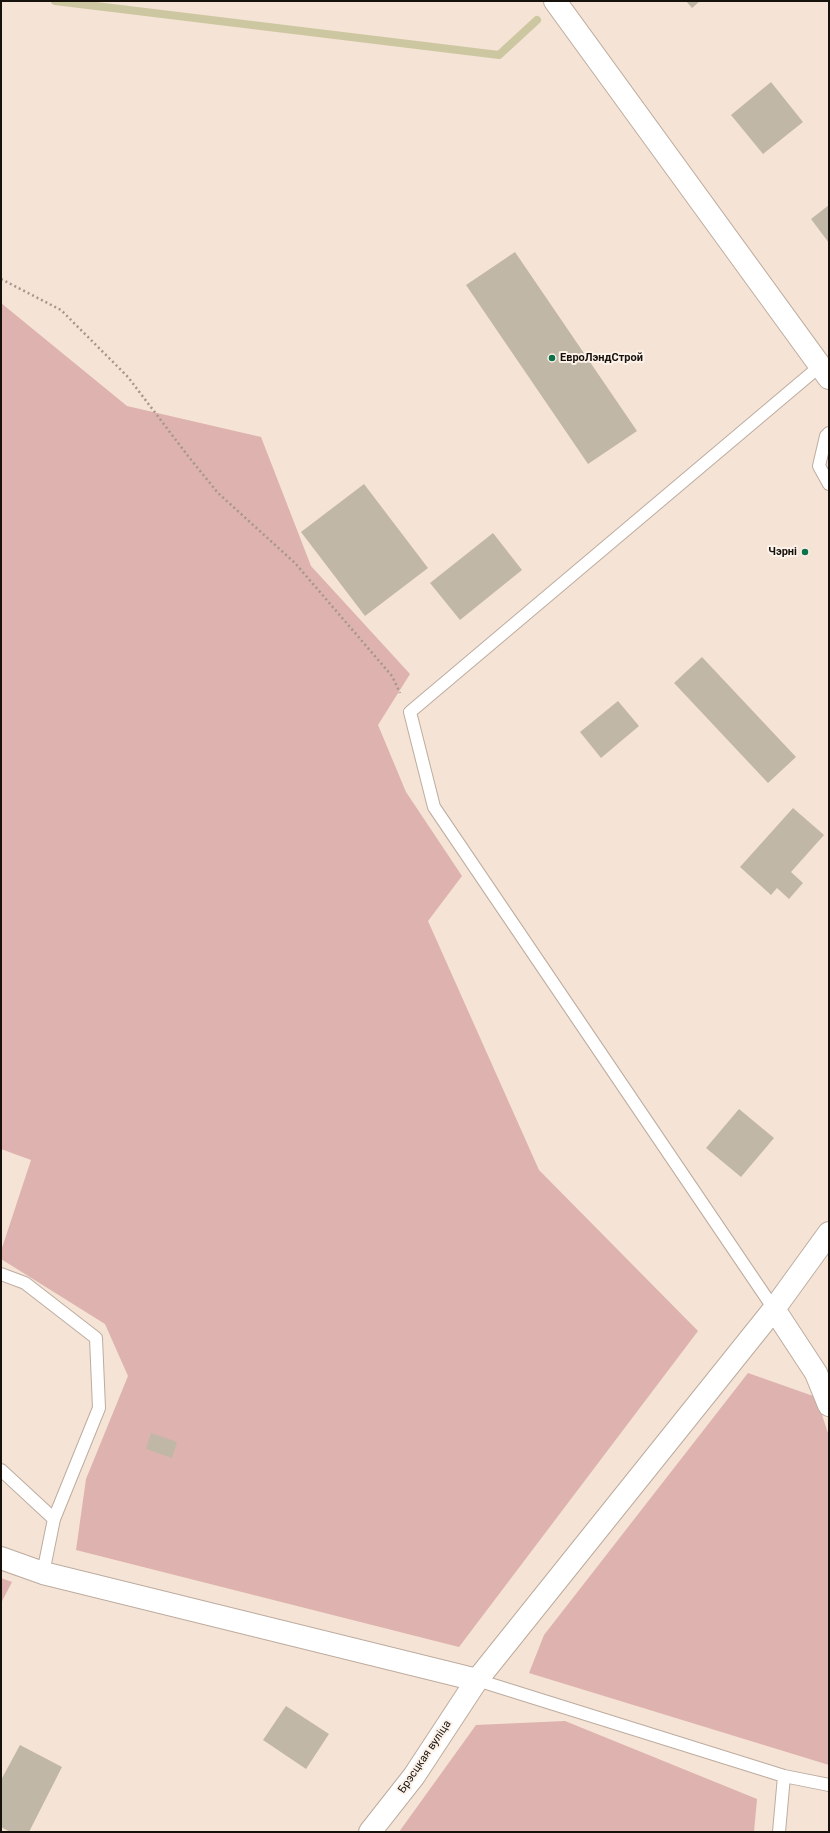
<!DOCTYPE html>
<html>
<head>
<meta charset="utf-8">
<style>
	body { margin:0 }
	#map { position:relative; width:830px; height:1833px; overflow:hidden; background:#f5e3d5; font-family:Roboto,sans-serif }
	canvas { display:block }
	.frame { position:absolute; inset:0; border:2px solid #17110c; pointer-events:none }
</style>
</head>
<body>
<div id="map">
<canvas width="830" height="1833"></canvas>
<div class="frame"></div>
</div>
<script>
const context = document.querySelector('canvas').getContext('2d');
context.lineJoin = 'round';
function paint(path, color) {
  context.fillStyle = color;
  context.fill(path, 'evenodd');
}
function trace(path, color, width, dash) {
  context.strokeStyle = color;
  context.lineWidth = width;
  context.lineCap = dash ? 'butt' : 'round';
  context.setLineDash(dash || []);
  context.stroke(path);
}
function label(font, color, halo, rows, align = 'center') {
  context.font = font + ' Roboto,sans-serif';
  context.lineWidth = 4;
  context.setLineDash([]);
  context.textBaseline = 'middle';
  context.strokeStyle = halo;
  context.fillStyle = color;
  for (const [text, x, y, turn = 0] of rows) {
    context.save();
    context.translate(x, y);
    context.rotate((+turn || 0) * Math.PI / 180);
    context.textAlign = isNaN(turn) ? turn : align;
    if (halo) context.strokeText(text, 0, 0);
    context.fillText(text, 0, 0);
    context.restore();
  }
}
const green = new Path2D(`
	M1,303L127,406L261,437L311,566L410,674L378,725L406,792L462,876L428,921L539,1170L698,1331L459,1647L76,1550L86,1479L128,1376L105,1324L1,1259V1251L31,1160L1,1149Z
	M748,1373L816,1397L829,1436V1765L529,1673L544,1635Z
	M1,1578L12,1582L1,1603Z
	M565,1721L757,1799L754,1832H399L476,1725Z`);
const stream = new Path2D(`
	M55,1L499,55L537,20`);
const building = new Path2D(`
	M686,1H700L692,8Z
	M771,82L803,122L763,154L731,115Z
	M829,205V243L811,219Z
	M515,252L637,431L588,464L466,285Z
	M364,484L428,568L365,616L301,532Z
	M493,533L522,570L460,620L430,583Z
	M702,657L796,757L768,783L674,683Z
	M618,701L639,726L601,758L580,732Z
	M793,808L824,835L791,872L803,883L789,899L777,888L771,895L740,867Z
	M739,1109L774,1138L741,1177L706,1148Z
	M151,1433L177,1442L172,1458L146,1449Z
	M286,1706L329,1734L306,1769L263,1740Z
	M20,1745L62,1767L29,1832H10L1,1827V1780Z`);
const path = new Path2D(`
	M1,279L61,310L128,377L188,456L218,493L295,563L392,676L400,693`);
const service = new Path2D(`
	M829,433L826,436L819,466L829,484
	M1,1274L25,1283L96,1338L99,1408L54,1519
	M774,1309L434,807L410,712L820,366
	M1,1470L54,1519L43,1573
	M477,1680L784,1776L829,1785
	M779,1832L784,1776`);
const minor = new Path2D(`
	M1,1558L43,1573L477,1680`);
const tertiary = new Path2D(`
	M555,1L829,378
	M774,1309L816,1373L829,1405
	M370,1832L414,1776L477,1680L774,1309L829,1233`);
const markers = [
	[552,358,4,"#0c7148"],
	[805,552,4,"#0c7148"]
];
const poiNames = [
	["ЕвроЛэндСтрой",560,358],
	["Чэрні",797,552,"right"]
];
const streetNames = [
	["Брэсцкая вуліца",425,1757,-56]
];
paint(green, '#ddb2af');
trace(stream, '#ccc7a0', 8);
paint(building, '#c1b7a6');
trace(service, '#bdac9f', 14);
trace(minor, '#bdac9f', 24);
trace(tertiary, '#bdac9f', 24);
trace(path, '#a4968b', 2.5, [2, 3]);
trace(service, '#fff', 12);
trace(minor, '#fff', 22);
trace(tertiary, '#fff', 22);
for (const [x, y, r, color] of markers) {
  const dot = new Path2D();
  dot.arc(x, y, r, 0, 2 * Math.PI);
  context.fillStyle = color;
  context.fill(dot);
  trace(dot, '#fcf2e9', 1.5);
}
label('bold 11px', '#17110c', '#fcf2e9', poiNames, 'left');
label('11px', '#17110c', '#fcf2e9', streetNames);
</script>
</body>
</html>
